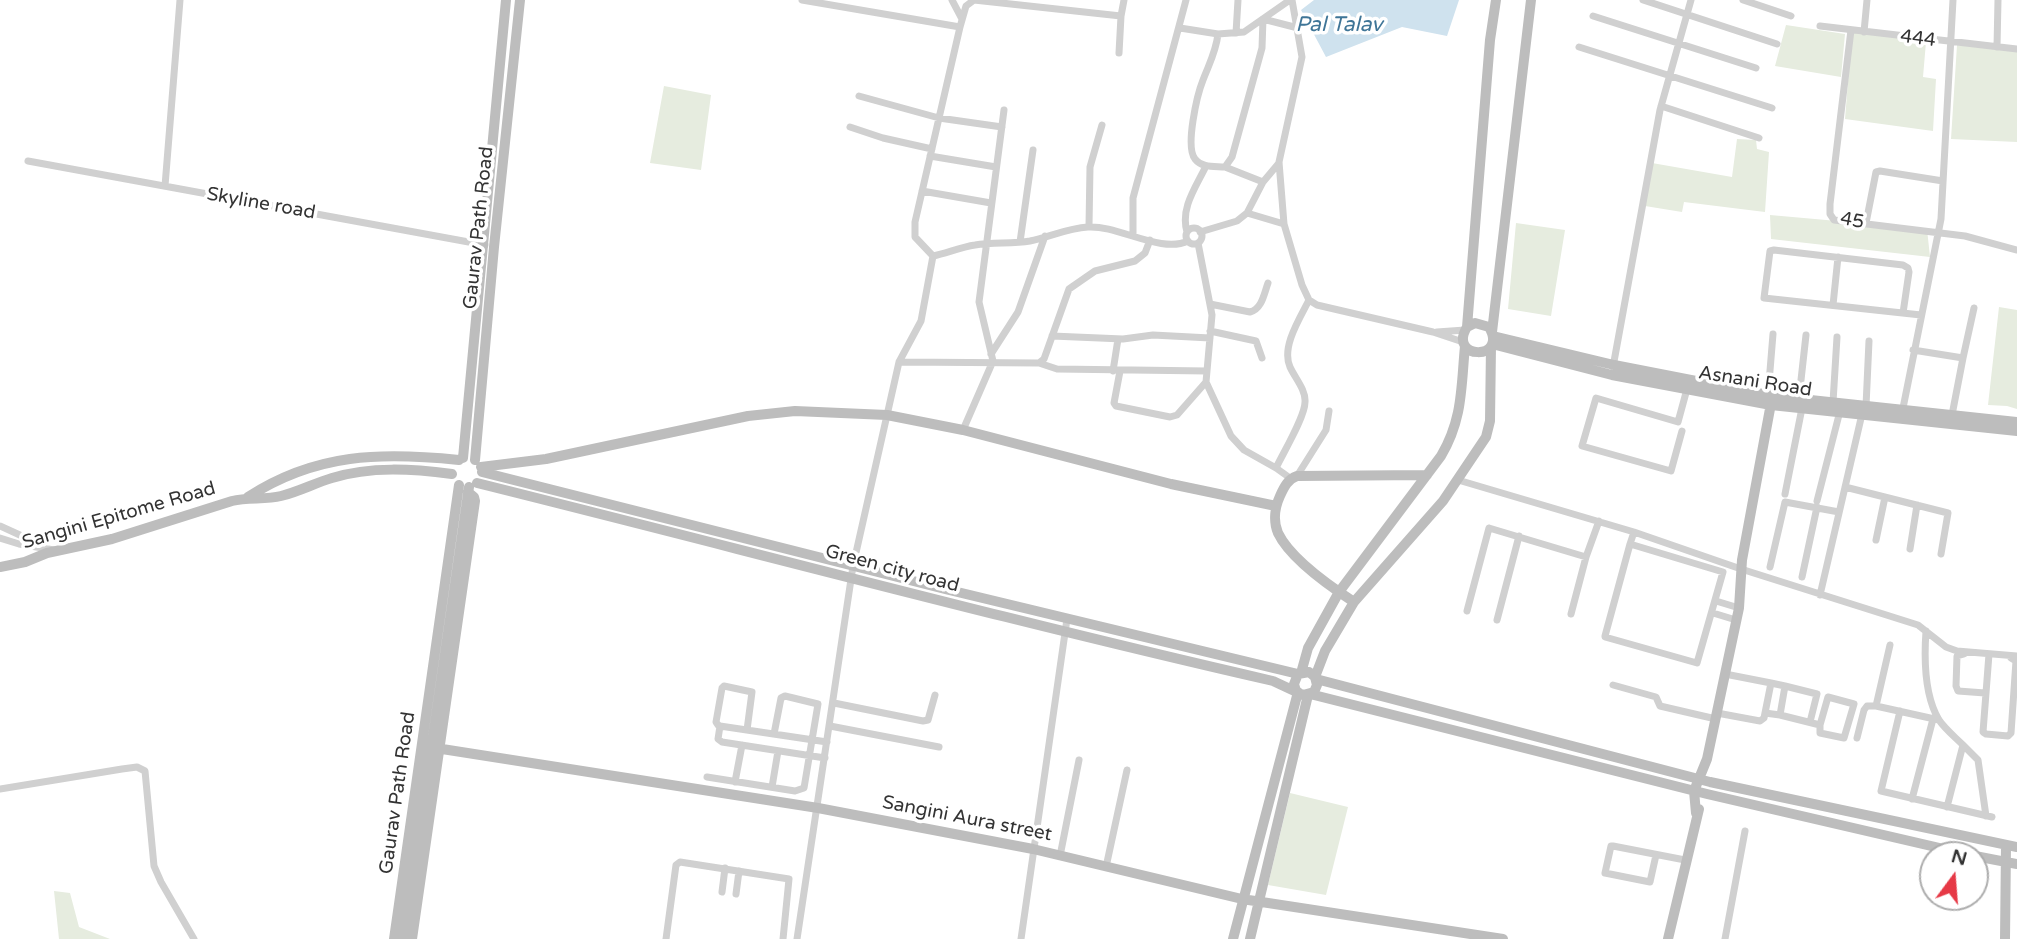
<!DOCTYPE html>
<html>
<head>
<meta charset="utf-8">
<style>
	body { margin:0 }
	#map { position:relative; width:2017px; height:939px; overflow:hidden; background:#fff; font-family:"Varela Round",sans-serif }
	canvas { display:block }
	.north { position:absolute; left:1919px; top:841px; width:70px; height:70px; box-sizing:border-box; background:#fff; border:2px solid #adadad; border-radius:50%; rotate:16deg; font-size:19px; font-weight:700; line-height:28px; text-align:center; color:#333 }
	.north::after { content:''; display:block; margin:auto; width:24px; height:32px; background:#e63946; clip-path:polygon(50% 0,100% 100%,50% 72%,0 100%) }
</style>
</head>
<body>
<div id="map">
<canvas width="2017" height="939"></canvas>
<div class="north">N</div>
</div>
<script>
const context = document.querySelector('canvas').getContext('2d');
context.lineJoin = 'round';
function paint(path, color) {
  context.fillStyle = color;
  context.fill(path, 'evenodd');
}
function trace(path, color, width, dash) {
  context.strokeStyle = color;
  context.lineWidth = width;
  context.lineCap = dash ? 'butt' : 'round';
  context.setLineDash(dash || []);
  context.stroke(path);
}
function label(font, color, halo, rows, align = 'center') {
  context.font = font + ' "Varela Round",sans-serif';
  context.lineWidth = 7;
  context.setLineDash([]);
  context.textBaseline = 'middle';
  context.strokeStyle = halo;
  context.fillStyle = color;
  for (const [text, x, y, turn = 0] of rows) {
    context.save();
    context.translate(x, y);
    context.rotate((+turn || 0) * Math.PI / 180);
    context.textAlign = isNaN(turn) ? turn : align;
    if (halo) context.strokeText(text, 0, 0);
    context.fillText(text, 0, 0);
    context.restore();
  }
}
const green = new Path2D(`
	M1786,25L1845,34L1841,77L1775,66Z
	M1852,32L1926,42L1923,77L1936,79L1933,131L1845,119Z
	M1957,45L2017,49V142L1951,139Z
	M664,86L711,95L701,170L650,163Z
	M1737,139L1756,140L1757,149L1769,152L1765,212L1684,202L1682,212L1645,206L1652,163L1732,177Z
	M1770,215L1927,229L1930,257L1771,239Z
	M1516,223L1565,230L1551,316L1508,309Z
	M1999,307L2017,310V409L2007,406L1988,405Z
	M1290,793L1348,807L1326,895L1268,885Z
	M54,891L70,893L79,927L110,939H59Z`);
const water = new Path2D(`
	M1314,0H1459L1447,36L1402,27L1326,57L1301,10Z`);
const street = new Path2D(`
	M802,0L960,27
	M952,0L962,19
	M974,0L1121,16L1124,0
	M1292,0L1302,57L1279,162L1284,224L1302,285L1309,300L1317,305L1433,332L1463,342
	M1643,0L1777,44
	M1743,0L1791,16
	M1593,16L1756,68
	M1820,26L2017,49
	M1180,28L1218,34L1244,32L1290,0
	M1851,30L1830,204V214L1834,220L1965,236L2017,250
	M1864,32L1867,0
	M1236,33L1238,0
	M1218,34C1216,52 1209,64 1203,80C1197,95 1185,147 1195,159C1202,168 1215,166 1225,167L1232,157L1262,48L1263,19L1298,28
	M1579,47L1772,108
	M1997,47L1998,0
	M1119,53L1121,16
	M859,96L939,118L1002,127
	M1661,106L1759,138
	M850,127L883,138L932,149
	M930,156L996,167
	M28,161L485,245
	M1225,167L1263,182
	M165,186L180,0
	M922,191L991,203
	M1247,213L1263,182L1279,163
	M1866,223L1876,172L1880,171L1943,181
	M1089,226L1090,167L1102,125
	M1186 236a8 8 0 1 1 16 0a8 8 0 1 1-16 0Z
	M1187,232C1180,208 1196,187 1206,166
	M1200,232L1237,221L1247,213L1284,224
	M1133,234V198L1186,0
	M1020,242L1033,150
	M1198,243L1212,315L1206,382L1231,436L1244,450L1276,468L1290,478
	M933,256C947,253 961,247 975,245C993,242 1012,244 1030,241C1049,237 1068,228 1088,227C1118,225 1161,254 1188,241
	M1210,304L1250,312C1262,309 1264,294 1268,283
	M1833,305L1838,257
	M1903,313L1909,272L1908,268L1903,265L1774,250L1770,251L1764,298L1921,315
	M1210,331L1256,341L1262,358
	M1437,332L1465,330
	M1052,336L1123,339L1153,335L1210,338
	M1913,350L1963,358L1974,308
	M991,354L1018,312L1045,236
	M899,362L1039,363L1044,359L1069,289L1095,271L1135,261L1145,253L1150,240
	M1039,363L1057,369L1207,371
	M1613,367L1660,110L1691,0
	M1113,371L1118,339
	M1120,371L1114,403L1116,406L1170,417L1177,415L1206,382
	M1768,395L1773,334
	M1799,398L1806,335
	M1833,402L1837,337
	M1866,406L1869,341
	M1902,413L1941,219L1953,0
	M1952,415L1963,358
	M963,430L993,361L979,302L1004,110
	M1682,431L1671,471L1582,446L1596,398L1678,422L1687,389
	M1276,468C1283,453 1305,417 1305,402C1306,390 1295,378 1290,367C1281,347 1300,318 1309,300
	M1297,476L1326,430L1329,411
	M1458,480L1634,532L1741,569L1918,625L1946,647L1957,651L2017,656
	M1845,487L1948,513L1941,554
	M1785,494L1802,408
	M1817,501L1840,411
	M0,526L22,536L35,546
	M0,538L19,544L54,550
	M1876,540L1885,497
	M1630,544L1723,572L1697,663L1605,637V636L1630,544L1634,532
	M1910,549L1917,505
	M1770,567L1785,502L1839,512
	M1802,577L1817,507
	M1820,595L1862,414
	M1716,601L1739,608
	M1467,611L1489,528L1586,557
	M1713,613L1736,620
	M1571,614L1586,557L1599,521
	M1497,620L1519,536
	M1926,631C1924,659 1924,695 1939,720C1945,729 1955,737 1963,745L1947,807
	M1890,645L1876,706L1939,720
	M1964,654L1957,656L1956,686L1958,691L1985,693
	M1989,654L1983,732L1986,734L2008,736L2011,733L2016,661L2011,658
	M1613,685L1656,697L1660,706L1716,719
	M1785,686L1817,694L1810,722
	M834,703L923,721L928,720L935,695
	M1900,711L1881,791L1992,817
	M1717,713L1760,721L1764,718L1771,683L1725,674
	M1765,713L1780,715L1785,686L1771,683
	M1780,715L1820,725L1828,697L1854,704L1844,738L1820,733V725
	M720,726L718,739L722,742L825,758
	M830,726L939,747
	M747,730L752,692L724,686L722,688L716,722L718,725L720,726L827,742
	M1857,738L1864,710L1867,706H1876
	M1963,745L1978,760L1986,816
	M707,777L795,791L804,788L818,704L785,696L781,698L774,734
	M735,782L742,745
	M772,787L778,751
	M0,789L122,769L137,767L145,771L154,866L161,882L194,939
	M1912,799L1933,719
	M1656,855L1650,882L1605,873L1611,846H1613L1685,860
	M1060,856L1079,760
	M1106,867L1127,770
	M722,892L725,868
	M736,894L739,871
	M666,939L676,865L680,862L789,879L783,939
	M797,939L853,566L899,362L921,321L933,256L915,237V222L960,27L966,6L974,0
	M1021,939L1067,619
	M1725,939L1745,831`);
const secondary = new Path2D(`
	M1467,327L1475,323L1489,327C1509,361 1447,360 1467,327L1490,40L1496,0
	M1492,332L1531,0
	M1493,336L1614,365L1773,396L2017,422
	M1492,344L1612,375L1771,405L2017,431
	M463,458L506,0
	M475,460L494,247L520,0
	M481,467L546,459L748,416L795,411L887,415L963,430L1171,484L1276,506
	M482,472L945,589L1298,674
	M477,483C742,549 1006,620 1273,681L1303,695L1314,692L1317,685L1315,677L1309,672L1298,674L1294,684L1296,691
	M248,497C316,453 381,452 459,460
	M0,567L25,562L47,553L112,539L232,501C248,497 265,500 281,496C298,492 315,483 332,478C371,466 413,469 452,474
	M1354,602C1331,587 1290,558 1278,533C1273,521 1275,507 1280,496C1284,487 1288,479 1297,476L1427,475
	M1301,673L1308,648L1339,592L1441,456C1463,419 1461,387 1465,346
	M1315,677L1325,651L1354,602L1443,501L1486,437L1490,421L1491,346
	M1316,679L1710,782L2017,847
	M1310,694L1707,794L1970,855
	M423,746L818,808L1033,849L1242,899L1503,939
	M1696,813L1694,791L1707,759L1739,608L1742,560L1772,398
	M1975,856L2017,864
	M394,939L459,485
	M404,939L469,487
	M412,939L475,501L474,497L468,492
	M1233,939L1298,692
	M1250,939L1308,695
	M1668,939L1699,809
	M2005,939L2006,846`);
const streetNames = [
	["444",1918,39,7],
	["Skyline road",261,204,10],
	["45",1852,221,10],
	["Gaurav Path Road",479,228,-84],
	["Asnani Road",1755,382,9],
	["Sangini Epitome Road",119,516,-16],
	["Green city road",892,569,15],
	["Gaurav Path Road",398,793,-82],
	["Sangini Aura street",967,819,11]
];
const waterNames = [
	["Pal Talav",1339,25]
];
paint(green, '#e6ecdf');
paint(water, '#cfe2ee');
trace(street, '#d0d0d0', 7);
trace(secondary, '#bdbdbd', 10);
label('19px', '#333', '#fff', streetNames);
label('italic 21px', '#3f7597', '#fff', waterNames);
</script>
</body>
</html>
